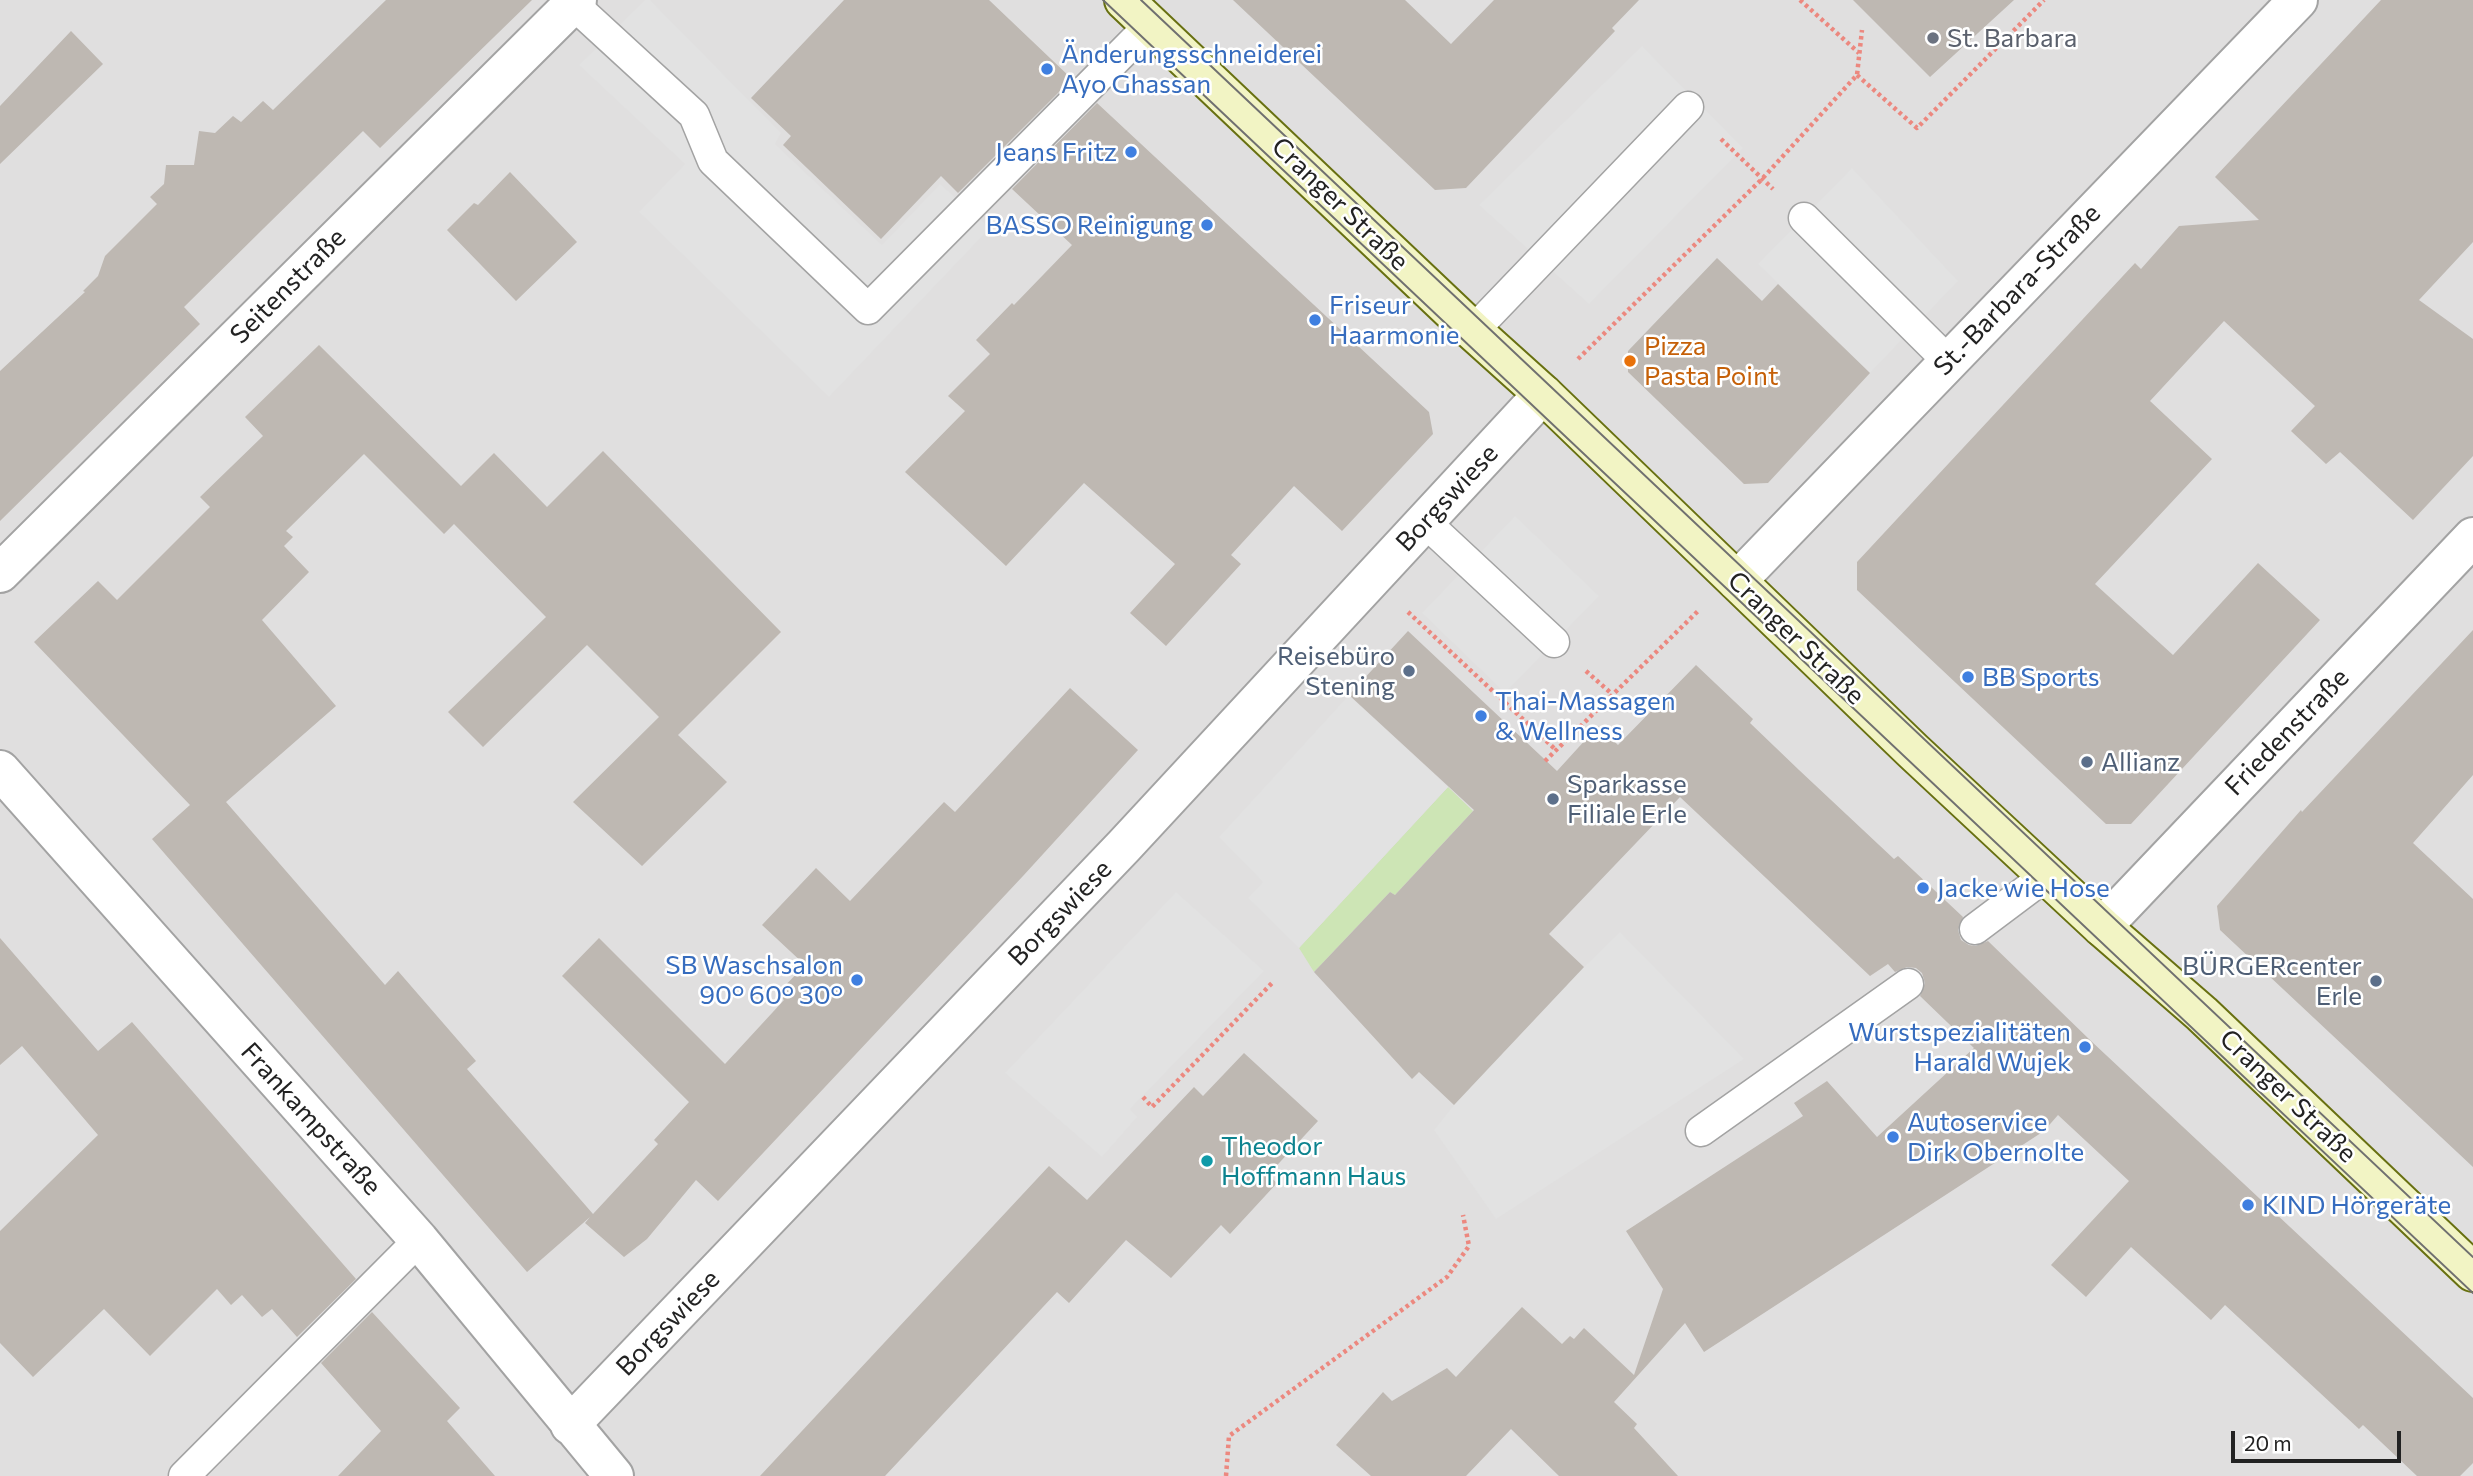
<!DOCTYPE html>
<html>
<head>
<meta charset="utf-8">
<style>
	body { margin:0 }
	#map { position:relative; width:2473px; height:1476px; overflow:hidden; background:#f1eee9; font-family:Commissioner,sans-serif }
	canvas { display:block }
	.scale { position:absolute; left:2231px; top:1431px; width:170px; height:32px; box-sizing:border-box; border:4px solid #222; border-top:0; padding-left:9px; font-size:21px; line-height:24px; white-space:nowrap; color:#222; -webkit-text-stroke:5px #fff; paint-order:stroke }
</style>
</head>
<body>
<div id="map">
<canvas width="2473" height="1476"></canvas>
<div class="scale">20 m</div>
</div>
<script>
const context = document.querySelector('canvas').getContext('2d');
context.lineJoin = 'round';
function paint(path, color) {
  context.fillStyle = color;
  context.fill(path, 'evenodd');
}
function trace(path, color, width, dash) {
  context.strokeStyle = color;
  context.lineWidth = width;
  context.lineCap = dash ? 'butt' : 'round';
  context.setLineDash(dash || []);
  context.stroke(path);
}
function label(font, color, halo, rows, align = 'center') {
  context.font = font + ' Commissioner,sans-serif';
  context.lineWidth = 5;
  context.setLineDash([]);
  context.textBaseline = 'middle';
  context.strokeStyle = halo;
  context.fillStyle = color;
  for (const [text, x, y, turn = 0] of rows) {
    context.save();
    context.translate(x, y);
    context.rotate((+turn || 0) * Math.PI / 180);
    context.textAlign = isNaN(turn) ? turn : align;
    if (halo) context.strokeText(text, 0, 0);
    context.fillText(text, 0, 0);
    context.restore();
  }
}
const residential = new Path2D(`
	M0,0H2473V1476H0Z`);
const grass = new Path2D(`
	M1448,787L1473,811L1395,895L1390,892L1314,972L1299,948Z`);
const parking = new Path2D(`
	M645,0H650L781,133L775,144L882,245L940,184L990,228L829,397L639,212L685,164L579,65Z
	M1642,46L1743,148L1589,304L1479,205Z
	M1852,168L1958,281L1870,373L1758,264Z
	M1515,516L1599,596L1505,693L1422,613Z
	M1349,695L1448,787L1299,948L1248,898L1263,882L1219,837Z
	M1176,892L1264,971L1130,1109L1137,1117L1102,1157L1005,1073Z
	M1620,932L1744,1059L1496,1219L1434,1130L1454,1105L1584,967Z`);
const building = new Path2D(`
	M386,0H532L380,148L363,131L264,228L184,307L200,324L0,521V371L85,292L83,291L98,276L105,256L157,204L150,197L164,184L166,165H194L199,131L215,133L233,116L241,122L263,101L273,110Z
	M844,0H989L1072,79L958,193L941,176L881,239L783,145L791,136L751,98Z
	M1233,0H1405L1451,44L1494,0H1639L1612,28L1615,31L1466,188L1435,190Z
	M1853,0H2014L1930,77Z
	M2381,0H2473V242L2419,300L2473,339V456L2413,520L2340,452L2326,464L2291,431L2315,406L2224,321L2150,401L2212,459L2095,584L2173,655L2258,563L2320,620L2131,824H2106L1857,590V562L2135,263L2141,269L2179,226L2259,220L2215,177Z
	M71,31L103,64L0,164V106Z
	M1097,103L1429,412L1433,434L1342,531L1294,486L1231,555L1241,564L1166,646L1130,613L1175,564L1084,483L1006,566L905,472L965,411L948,396L990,354L976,340L1012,303L1014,305L1072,245L1012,189Z
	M510,172L577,242L516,301L447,230L474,203L478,205Z
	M1717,258L1762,301L1778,284L1870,373L1768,483L1744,484L1628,372V351Z
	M319,345L461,486L494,453L547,507L603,451L781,632L678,735L727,782L642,866L573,802L659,717L587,645L483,747L448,712L546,617L454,524L444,534L364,454L286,531L293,537L284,546L309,572L262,620L336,706L226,802L385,985L398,971L476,1061L467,1069L593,1214L658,1144L654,1140L689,1102L562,976L599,938L725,1064L784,1000L777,994L805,965L762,925L816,868L850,901L944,802L955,812L1070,688L1138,750L1023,876L718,1201L696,1180L647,1239L624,1257L585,1223L590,1217L527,1272L152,839L190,805L34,642L98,581L117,600L210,507L200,497L263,436L245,417Z
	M2473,630V775L2413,843L2473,899V1167L2220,930L2217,906L2301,810L2302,812Z
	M1408,631L1557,771L1598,726L1618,745L1696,665L1753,719L1750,723L1799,770L1894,859L1898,856L1963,917L1958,930L1961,940L1969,945L1976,946L1988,941L2091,1041L2473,1398V1463L2460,1476H2417L2363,1425L2359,1429L2225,1305L2211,1320L2131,1247L2086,1297L2051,1265L2129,1181L2058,1115L2044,1131L1704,1352L1685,1323L1614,1402L1637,1424L1634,1428L1678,1476H1559L1511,1429L1466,1476H1371L1336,1445L1383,1392L1392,1401L1447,1368L1456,1377L1522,1307L1562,1344L1570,1336L1574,1339L1584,1328L1634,1375L1663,1289L1626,1231L1803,1116L1794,1103L1827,1081L1877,1137L1974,1048L1920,996L1925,983L1922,973L1916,968L1907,967L1895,972L1888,964L1870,976L1680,797L1549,934L1584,967L1454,1105L1419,1072L1412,1079L1314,972L1390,892L1395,895L1474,810L1349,695Z
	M0,938L98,1051L132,1022L356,1279L297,1337L272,1309L262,1317L242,1295L231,1305L217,1289L150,1356L104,1309L33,1377L0,1343V1231L98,1135L22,1046L0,1065Z
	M1244,1053L1318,1121L1268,1175L1277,1183L1230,1234L1221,1225L1171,1278L1126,1240L1069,1303L1057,1292L885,1476H760L1049,1166L1087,1200L1194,1087L1203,1096Z
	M372,1312L460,1408L447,1421L495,1476H338L381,1431L321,1363Z`);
const path = new Path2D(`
	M1800,0L1859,53
	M1857,75L1917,128L2044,0
	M1721,139L1773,189
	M1578,359L1762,179L1857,75L1862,30
	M1408,612L1556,750
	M1586,671L1612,694
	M1545,761L1698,611
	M1143,1097L1152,1107L1274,981
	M1226,1476L1229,1436L1447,1277L1469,1246L1463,1215`);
const service = new Path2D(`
	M573,4L694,115L713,161L868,309L1150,25
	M1804,218L1948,361
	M1473,331L1688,107
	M1425,522L1554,642
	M1975,929L2047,875
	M1701,1131L1908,984
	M184,1476L419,1240`);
const minor = new Path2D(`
	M0,573L577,0
	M1737,581L2298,0
	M2102,927L2473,537
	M570,1425L1124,846L1543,394`);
const tertiary = new Path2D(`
	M0,770L419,1240L614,1476`);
const secondary = new Path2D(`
	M1124,0L1473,331L1543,394L1913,751L2102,927L2202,1014L2473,1272`);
const tram = new Path2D(`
	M1103,0L2473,1293
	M1141,0L2473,1257`);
const markers = [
	[1933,38,7,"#6b7280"],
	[1047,69,7,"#3f7fe0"],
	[1131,152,7,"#3f7fe0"],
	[1207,225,7,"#3f7fe0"],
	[1315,320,7,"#3f7fe0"],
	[1630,361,7,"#e8710a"],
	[1409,671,7,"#5c6f8a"],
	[1968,677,7,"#3f7fe0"],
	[1481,716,7,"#3f7fe0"],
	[2087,762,7,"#5c6f8a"],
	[1553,799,7,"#5c6f8a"],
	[1923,888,7,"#3f7fe0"],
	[857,980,7,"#3f7fe0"],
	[2376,981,7,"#5c6f8a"],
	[2085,1047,7,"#3f7fe0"],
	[1893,1137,7,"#3f7fe0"],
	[1207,1161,7,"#0f9aa8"],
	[2248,1205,7,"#3f7fe0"]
];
const worshipNames = [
	["St. Barbara",1947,38]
];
const shopNames = [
	["Änderungsschneiderei",1061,54],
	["Ayo Ghassan",1061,84],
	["Jeans Fritz",1117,152,"right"],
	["BASSO Reinigung",1193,225,"right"],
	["Friseur",1329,305],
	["Haarmonie",1329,335],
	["BB Sports",1982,677],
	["Thai-Massagen",1495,701],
	["& Wellness",1495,731],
	["Jacke wie Hose",1937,888],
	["SB Waschsalon",843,965,"right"],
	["90° 60° 30°",843,995,"right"],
	["Wurstspezialitäten",2071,1032,"right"],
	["Harald Wujek",2071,1062,"right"],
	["Autoservice",1907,1122],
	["Dirk Obernolte",1907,1152],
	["KIND Hörgeräte",2262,1205]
];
const streetNames = [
	["Cranger Straße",1340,204,44],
	["Seitenstraße",288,286,-45],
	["St.-Barbara-Straße",2017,290,-46],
	["Borgswiese",1447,498,-47],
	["Cranger Straße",1796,638,44],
	["Friedenstraße",2287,732,-46],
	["Borgswiese",1060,913,-46],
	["Cranger Straße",2288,1096,44],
	["Frankampstraße",311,1119,48],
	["Borgswiese",668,1323,-46]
];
const foodNames = [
	["Pizza",1644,346],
	["Pasta Point",1644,376]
];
const serviceNames = [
	["Reisebüro",1395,656],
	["Stening",1395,686],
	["Allianz",2101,762,"left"],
	["Sparkasse",1567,784,"left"],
	["Filiale Erle",1567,814,"left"],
	["BÜRGERcenter",2362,966],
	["Erle",2362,996]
];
const cultureNames = [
	["Theodor",1221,1146],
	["Hoffmann Haus",1221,1176]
];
paint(residential, '#e0dfdf');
paint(grass, '#cde5b5');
paint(parking, '#e2e2e2');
paint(building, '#beb8b2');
trace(service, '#a3a3a3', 33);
trace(minor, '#a3a3a3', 42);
trace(tertiary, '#a3a3a3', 42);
trace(secondary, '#687011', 42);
trace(path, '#ec887f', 4.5, [3.5, 3.5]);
trace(service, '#fff', 30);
trace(minor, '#fff', 38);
trace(tertiary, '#fff', 38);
trace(secondary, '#f2f4c4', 38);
trace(tram, '#707070', 2);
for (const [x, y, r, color] of markers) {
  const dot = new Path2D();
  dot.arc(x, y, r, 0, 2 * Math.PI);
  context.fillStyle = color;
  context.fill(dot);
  trace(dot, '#fff', 2.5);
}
label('26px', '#5b616d', '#fff', worshipNames, 'left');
label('26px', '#366cbe', '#fff', shopNames, 'left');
label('26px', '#222', '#fff', streetNames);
label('26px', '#c56008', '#fff', foodNames, 'left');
label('26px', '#4e5e75', '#fff', serviceNames, 'right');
label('26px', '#0d838f', '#fff', cultureNames, 'left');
</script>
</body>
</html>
